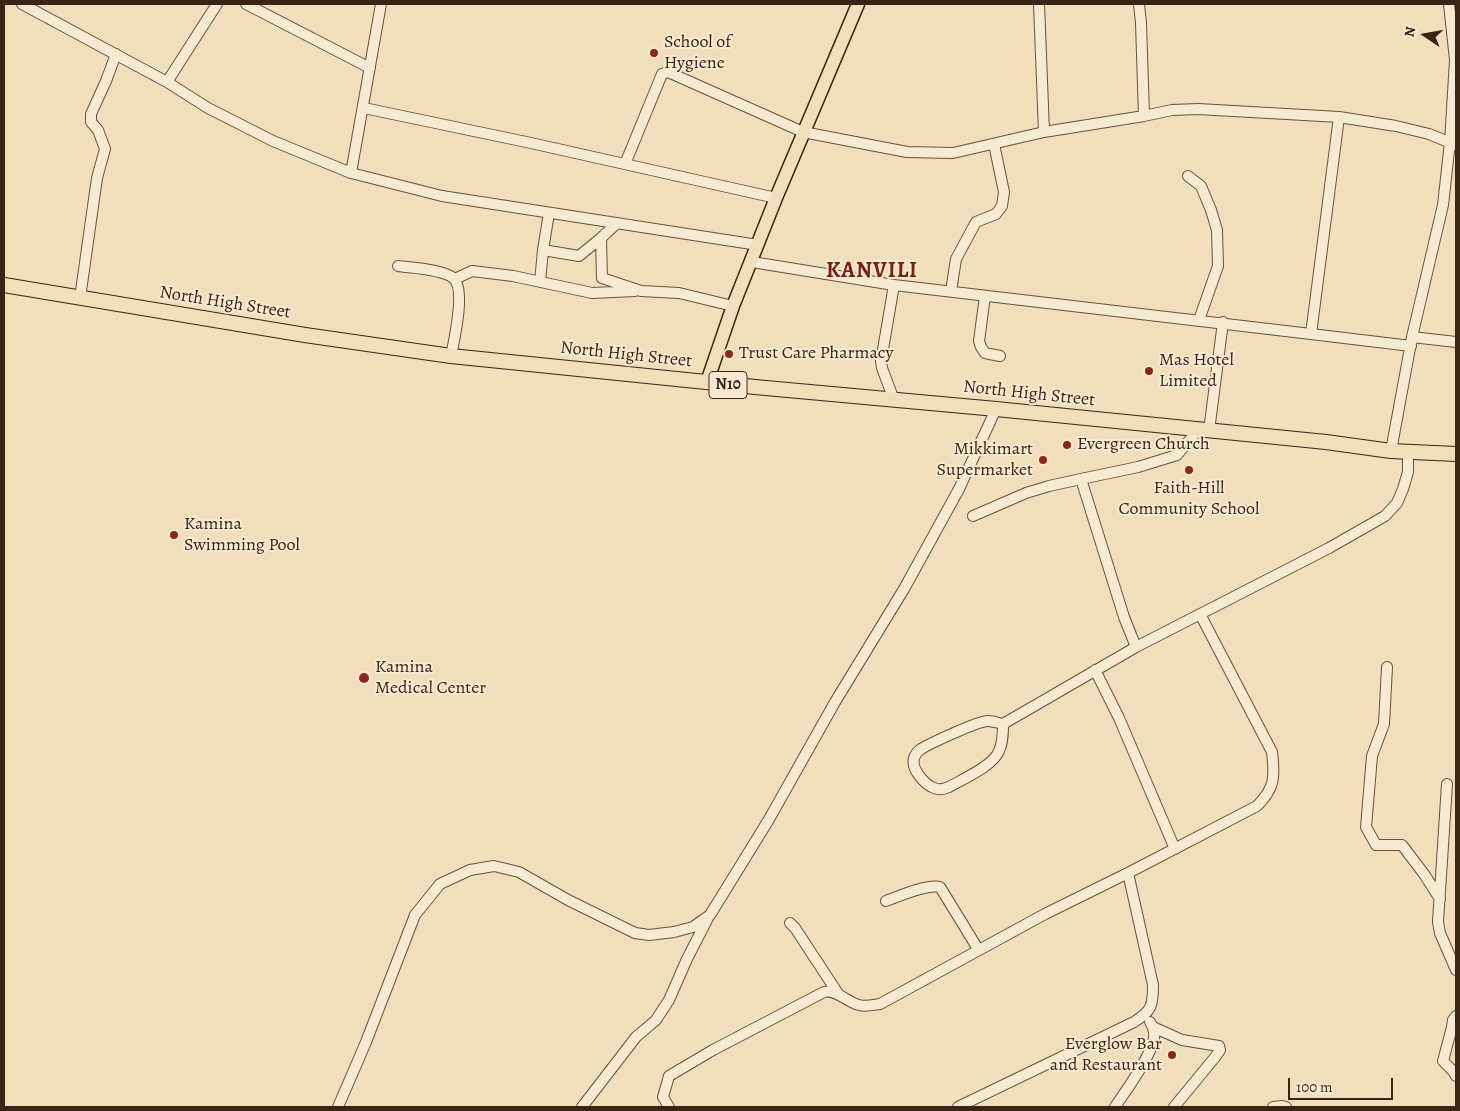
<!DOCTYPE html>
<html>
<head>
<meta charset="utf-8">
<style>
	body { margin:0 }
	#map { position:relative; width:1460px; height:1111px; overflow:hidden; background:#f1deba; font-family:Alegreya,serif }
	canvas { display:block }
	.frame { position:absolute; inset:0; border:5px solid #392415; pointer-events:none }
	.north { position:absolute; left:1400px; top:10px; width:50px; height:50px; -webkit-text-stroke:4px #f6ead2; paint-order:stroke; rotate:282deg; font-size:14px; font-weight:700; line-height:20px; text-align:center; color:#392415 }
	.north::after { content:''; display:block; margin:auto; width:18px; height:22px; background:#392415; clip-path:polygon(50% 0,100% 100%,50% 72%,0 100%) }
	.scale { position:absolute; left:1288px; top:1078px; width:105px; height:22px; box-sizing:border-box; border:2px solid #392415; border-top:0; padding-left:6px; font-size:15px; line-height:18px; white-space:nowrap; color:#392415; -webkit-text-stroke:4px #f6ead2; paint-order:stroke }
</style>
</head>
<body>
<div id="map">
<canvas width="1460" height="1111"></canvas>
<div class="frame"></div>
<div class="north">N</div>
<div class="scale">100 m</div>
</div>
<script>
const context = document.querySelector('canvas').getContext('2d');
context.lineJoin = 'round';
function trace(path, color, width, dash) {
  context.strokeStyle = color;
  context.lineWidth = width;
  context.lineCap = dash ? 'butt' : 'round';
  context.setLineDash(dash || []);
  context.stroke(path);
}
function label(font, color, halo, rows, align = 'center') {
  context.font = font + ' Alegreya,serif';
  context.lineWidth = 4;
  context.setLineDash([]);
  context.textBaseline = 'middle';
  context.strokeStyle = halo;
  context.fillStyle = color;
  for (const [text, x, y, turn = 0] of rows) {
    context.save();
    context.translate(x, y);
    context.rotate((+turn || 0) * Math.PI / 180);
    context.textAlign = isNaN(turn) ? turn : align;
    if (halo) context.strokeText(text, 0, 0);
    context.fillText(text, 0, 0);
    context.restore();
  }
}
const minor = new Path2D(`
	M22,4L167,82L208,108L273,141L351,173L442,196L758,245
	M246,4L370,68
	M1039,4L1044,132
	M1139,4L1141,23L1144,116
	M167,82L217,4
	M364,108L531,143L776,198
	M1339,117L1311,334L1411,346
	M625,164L662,74L668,72L803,132L907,152L953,153L1044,132L1144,116L1172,110L1198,109L1339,117L1396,126L1429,134L1456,145
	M351,173L381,4
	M1188,176L1201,186L1211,210L1217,230L1218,266L1199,320
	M616,224L601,238L602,278L641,291L679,293L733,306
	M543,250L549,213
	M752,262L894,285L1311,334
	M398,266C412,268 440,269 452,277C467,286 454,340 451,356
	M455,279L472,271L513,276L592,293L635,291
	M540,282L543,250L579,256L601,238
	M951,291L956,259L976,222L996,214L1002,206L1004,192L994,144
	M985,296L979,341L981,347L985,353L1000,356
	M80,298L97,178L105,149L98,130L91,122V114L106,81L116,54
	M1412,337L1456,342
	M894,400L882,368L881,361L894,285
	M1209,431L1223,322
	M1391,451L1412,337L1443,205L1450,142L1455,60L1449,4
	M1081,479L1138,467L1177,455L1198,430
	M973,516L1026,493L1049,486L1081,479L1124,617L1136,647
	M1387,667L1384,724L1372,756L1366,827L1376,845H1402L1424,874L1440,899
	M1095,670L1119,718L1175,849
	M1003,724C1003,733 1003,743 999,751C993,766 963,779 949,787C944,789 938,790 934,788C924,784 911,769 914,758C915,755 918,751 921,749C931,743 978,721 988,721C993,721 998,723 1003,724L1136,647L1329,548L1385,516L1397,503L1403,489L1408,472V452
	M1447,784L1438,922L1440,933L1456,970
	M886,901C899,896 927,884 940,887L978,949
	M790,923L795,928L839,995
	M1456,1016L1453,1020L1452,1027L1456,1028
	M1153,1027L1182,1040L1219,1046L1220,1050L1216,1056L1174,1107
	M1452,1027L1443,1061L1453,1071L1456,1076
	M338,1107L366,1042L415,915L440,884L470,870L494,866L519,872L568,900L635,933L649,935L674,932L693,927L710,915L768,821L835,702L904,589L959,489L996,409
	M582,1107L636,1037L656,1020L669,1000L687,959L709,916
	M669,1107L663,1097L669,1076L713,1050L824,992C836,989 847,1002 859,1005C866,1007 873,1005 880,1004L1045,914L1128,873L1257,806C1275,788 1275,777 1272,752L1200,614
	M958,1107L1134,1022C1152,1011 1153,1005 1153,985L1128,873
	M1115,1107C1125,1092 1152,1055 1154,1038C1155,1032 1153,1027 1150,1022
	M1273,1107L1282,1106L1286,1107`);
const major = new Path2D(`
	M707,382L733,306L776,198L858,4`);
const highway = new Path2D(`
	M4,285L305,335L451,356L755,387L996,409L1326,442L1391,451L1456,454`);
const markers = [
	[654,53,5,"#8f2418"],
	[729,354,5,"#8f2418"],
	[1149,371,5,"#8f2418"],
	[1067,445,5,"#8f2418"],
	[1043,460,5,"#8f2418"],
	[1189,470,5,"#8f2418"],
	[174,535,5,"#8f2418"],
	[364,678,6,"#8f2418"],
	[1172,1055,5,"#8f2418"]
];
const shields = [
	[728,385,38]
];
const shieldNames = [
	["N10",728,385]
];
const poiNames = [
	["School of",664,43],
	["Hygiene",664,64],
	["Trust Care Pharmacy",739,354],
	["Mas Hotel",1159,361],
	["Limited",1159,382],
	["Evergreen Church",1077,445],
	["Mikkimart",1033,450,"right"],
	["Supermarket",1033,471,"right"],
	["Faith-Hill",1189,489,"center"],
	["Community School",1189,510,"center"],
	["Kamina",184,525],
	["Swimming Pool",184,546],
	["Kamina",375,668],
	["Medical Center",375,689],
	["Everglow Bar",1162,1045,"right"],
	["and Restaurant",1162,1066,"right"]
];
const streetNames = [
	["North High Street",225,303,9],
	["North High Street",626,355,6],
	["North High Street",1029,394,6]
];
const districtNames = [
	["KANVILI",872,272]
];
trace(minor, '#67523e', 12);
trace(major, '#392415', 15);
trace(highway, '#392415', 16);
trace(minor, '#f6ead2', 10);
trace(major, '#f1deba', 12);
trace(highway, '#f1deba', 14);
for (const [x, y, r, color] of markers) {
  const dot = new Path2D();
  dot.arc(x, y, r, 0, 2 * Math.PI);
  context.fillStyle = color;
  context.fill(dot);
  trace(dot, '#f6ead2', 2);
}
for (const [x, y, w] of shields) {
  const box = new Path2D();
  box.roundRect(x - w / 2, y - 13.5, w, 27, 4);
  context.fillStyle = '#f6ead2';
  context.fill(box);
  trace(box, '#392415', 1);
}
label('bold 16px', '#392415', null, shieldNames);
label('18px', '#392415', '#f6ead2', poiNames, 'left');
label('18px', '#392415', '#f6ead2', streetNames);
context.letterSpacing = '1px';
label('bold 22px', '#7a1f14', '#f6ead2', districtNames);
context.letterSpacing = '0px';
</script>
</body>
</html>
